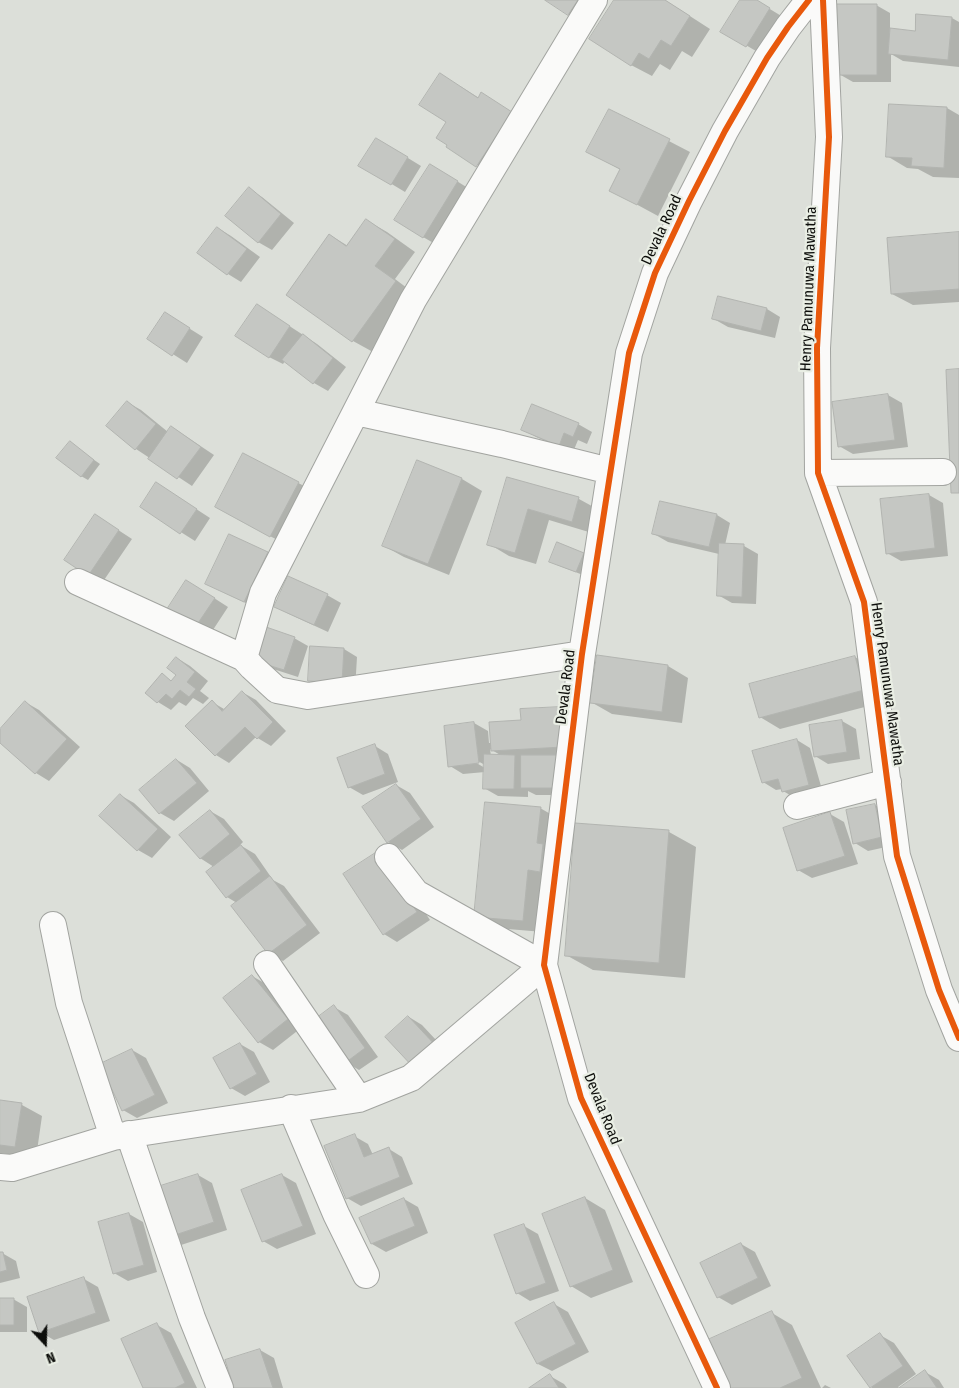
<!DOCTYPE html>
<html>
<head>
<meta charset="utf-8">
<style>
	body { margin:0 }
	#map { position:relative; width:959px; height:1388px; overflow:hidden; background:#dcdfd9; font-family:"Fira Sans Condensed",sans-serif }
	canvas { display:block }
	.north { position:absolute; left:20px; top:1318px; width:50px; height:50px; -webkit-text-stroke:4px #e9eee4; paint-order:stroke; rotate:159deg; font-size:14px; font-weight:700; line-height:20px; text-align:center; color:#0d0e0b }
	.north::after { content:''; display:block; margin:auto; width:18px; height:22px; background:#0d0e0b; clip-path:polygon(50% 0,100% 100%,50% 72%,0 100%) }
</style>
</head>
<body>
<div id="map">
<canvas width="959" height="1388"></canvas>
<div class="north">N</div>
</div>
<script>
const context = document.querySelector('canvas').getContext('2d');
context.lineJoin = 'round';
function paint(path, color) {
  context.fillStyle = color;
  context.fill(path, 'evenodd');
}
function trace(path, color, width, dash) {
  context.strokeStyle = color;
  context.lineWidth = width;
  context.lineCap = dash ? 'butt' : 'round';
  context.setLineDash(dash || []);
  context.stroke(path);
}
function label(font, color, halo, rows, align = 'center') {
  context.font = font + ' "Fira Sans Condensed",sans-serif';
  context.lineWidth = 4.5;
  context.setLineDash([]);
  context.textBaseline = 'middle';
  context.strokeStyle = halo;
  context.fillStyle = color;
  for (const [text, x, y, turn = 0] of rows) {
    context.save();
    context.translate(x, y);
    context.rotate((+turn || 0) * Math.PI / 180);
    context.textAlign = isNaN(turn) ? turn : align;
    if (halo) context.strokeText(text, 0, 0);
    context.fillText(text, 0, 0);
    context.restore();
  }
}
const shadow = new Path2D(`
	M547,0H606L589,26Z
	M616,0H665L710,29L692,57L682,51L670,70L660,64L652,76L631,65Z
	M741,0H755L783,17L761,54L722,31Z
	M876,5L890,13V30L916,32L952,18L959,22V67L903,61L891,54V82H853L839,74Z
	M460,86L479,98L482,94L532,125L497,177L448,147Z
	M947,108L959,115V178L933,177L918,169L907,168L887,156Z
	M609,110L690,152L658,216L610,190L621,170L588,152Z
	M390,147L421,166L405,192L360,165Z
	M444,173L471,190L437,245L423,237Z
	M249,189L262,197L294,223L272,250L258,242Z
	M366,220L387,232L415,252L395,279L415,294L373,352L353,341L330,235L348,246Z
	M218,228L231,236L260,257L241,282L228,274L199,253Z
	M959,233V302L913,305L892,294Z
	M767,309L780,317L775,338L728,327L714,319Z
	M271,314L317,344L346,367L328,391L314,383L285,361L283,364L269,357Z
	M179,322L203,337L187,363L149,339Z
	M888,395L902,403L908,447L853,454L839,446L833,403Z
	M127,402L141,410L168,432L172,427L214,455L192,486L136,449L108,426Z
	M578,424L592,432L587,444L578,440L573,452L536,437L523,429Z
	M70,443L100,464L88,480L81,476Z
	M244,454L319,494L291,547L237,519Z
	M418,462L462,479L482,491L449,575L404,557L384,546Z
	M508,478L579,499L599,510L592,533L549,520L536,564L509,556L489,544Z
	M170,492L210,518L195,541L141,507Z
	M929,495L943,503L948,556L901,561L887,553Z
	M661,503L717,515L730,523L725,545L744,546L758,554L756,604L732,603L718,595L719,554L668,542L654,534Z
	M109,524L132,539L102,583L89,575Z
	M230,535L281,561L258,609L221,591Z
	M583,554L590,558L583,575L557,565Z
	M200,589L228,607L209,636L195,628Z
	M327,595L341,603L328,632L289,614L276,607Z
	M294,638L308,646L298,677L270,668L256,660Z
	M344,649L357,657L355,690L323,688L309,680Z
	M855,657L875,669L884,702L780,729L760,717Z
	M177,658L190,666L208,681L200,691L209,698L203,704L193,698L186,706L179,702L171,710L158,702L147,693L162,675L172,681L178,675Z
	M668,666L688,678L682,723L612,714L591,702Z
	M242,692L256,700L286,731L271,746L256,737L229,763L216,755L212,702L224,709Z
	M25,702L39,710L80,747L49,781L36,773L0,741V731Z
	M561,708L574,716L570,795H536L528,791V797L498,796L484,788L485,772L463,774L450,766L445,727L474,723L488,731L489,743H492L522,721ZM490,749L502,756H491ZM474,759L485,765V768L473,761Z
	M842,721L856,729L860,759L828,764L815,756Z
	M797,740L810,748L823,793L797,799L783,791L782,789L776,790L763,782Z
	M375,746L388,754L398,782L363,795L349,787Z
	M177,760L190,768L209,791L174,821L160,813Z
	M396,785L410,793L434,827L402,850L388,842Z
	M120,795L134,803L171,837L152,858L138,850L101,816Z
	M875,805L889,813L895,845L868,851L855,843Z
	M540,808L561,820L543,932L496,928L476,916Z
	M210,811L224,819L243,842L240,845L255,854L273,880L284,886L320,933L283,961L269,953L237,903L227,897L214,867L200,858Z
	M830,814L844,822L858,864L812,878L798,870Z
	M577,824L669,832L696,847L685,978L593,970L566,955Z
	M391,861L430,920L397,942L384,934Z
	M252,976L266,984L301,1028L273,1050L259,1042Z
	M334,1007L348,1015L378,1057L359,1070L346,1062Z
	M409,1017L422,1025L450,1055L387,1037Z
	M240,1044L254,1052L270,1082L245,1096L231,1088Z
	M132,1050L146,1058L168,1103L137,1118L123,1110Z
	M0,1101L22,1105L42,1116L36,1158L0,1153Z
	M354,1136L368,1144L373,1155L389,1149L402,1157L413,1184L361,1206L347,1198Z
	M198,1175L212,1183L227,1230L181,1245L167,1237Z
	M282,1175L296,1183L316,1234L277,1249L263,1241Z
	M585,1198L605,1210L633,1282L591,1298L571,1286Z
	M404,1199L418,1207L428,1233L386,1252L372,1244Z
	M129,1214L143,1222L157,1272L128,1281L114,1273Z
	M524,1226L538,1234L559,1291L530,1301L517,1293Z
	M741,1244L755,1252L771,1286L732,1305L718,1297Z
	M2,1253L16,1261L20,1278L0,1283V1254Z
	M84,1279L98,1287L110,1321L54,1340L40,1332Z
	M0,1299H13L27,1307V1332H0Z
	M554,1304L568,1312L589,1352L552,1371L538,1364Z
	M772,1313L792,1325L821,1388H725Z
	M157,1325L171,1333L197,1388H145Z
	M880,1335L894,1343L916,1374L898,1387L899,1388H872L849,1356Z
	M260,1350L274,1358L283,1388H235Z
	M925,1372L939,1380L944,1388H901Z
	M550,1376L564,1384L567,1388H531Z
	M825,1385L831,1388H822Z`);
const building = new Path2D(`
	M545,0H578L568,15Z
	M614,0H665L690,16L671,46L661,40L649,59L639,53L631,66L589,39Z
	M740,0H757L770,8L746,47L720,32Z
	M837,4H877V75H838Z
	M916,14L952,17L948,60L888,54L890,28L915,31Z
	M440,73L478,98L481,92L512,112L476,167L446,147L447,145L436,138L446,122L419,105Z
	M889,104L947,107L944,168L911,166L912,158L886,157Z
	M609,109L670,139L637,205L609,191L620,169L586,152Z
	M376,138L408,157L391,185L358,166Z
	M430,164L458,181L423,238L394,220Z
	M249,187L281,214L258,243L225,216Z
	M366,219L395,239L375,266L396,281L352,342L286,295L329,234L346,246Z
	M217,227L247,249L227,275L197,253Z
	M959,232V289L891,294L887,238Z
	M718,296L767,308L761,331L712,319Z
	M257,304L290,326L269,358L235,336Z
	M165,312L190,328L172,356L147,339Z
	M303,334L333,358L313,384L282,360Z
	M959,369V493H951L946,370Z
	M888,394L895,440L838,447L832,402Z
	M127,401L156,424L135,450L106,426Z
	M532,404L579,423L573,437L564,433L559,446L521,430Z
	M171,426L201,447L177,479L148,459Z
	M70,441L94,460L81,477L56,458Z
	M243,453L299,482L270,537L215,507Z
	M417,460L462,478L428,564L382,546Z
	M507,477L579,497L572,522L528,509L515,553L487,545Z
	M156,482L197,509L180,534L140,507Z
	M929,494L935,548L886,554L880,499Z
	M660,501L717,514L709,547L652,534Z
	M95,514L119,530L88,576L64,560Z
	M229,534L268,552L244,602L205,584Z
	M557,542L584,553L576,572L549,562Z
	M719,543L744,544L742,597L717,596Z
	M288,576L328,594L314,625L274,607Z
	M186,580L215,598L194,629L166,611Z
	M266,627L295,637L284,670L255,661Z
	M310,646L344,648L342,683L308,681Z
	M597,655L668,665L662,712L590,703Z
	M855,656L864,690L759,718L749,684Z
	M176,657L195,672L187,682L196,689L189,697L180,690L172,699L166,694L157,703L145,693L162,673L171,681L176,675L167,668Z
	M242,691L273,722L257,739L245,727L215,756L185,726L212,700L222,711Z
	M25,701L67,739L35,774L0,743V729Z
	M561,707L563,747L491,751L489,722L521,720L520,709Z
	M842,720L847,752L814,757L809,725Z
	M474,722L479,763L448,767L444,726Z
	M797,739L809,785L782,792L778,779L762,783L752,751Z
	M375,744L385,774L348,788L337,758Z
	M484,754L515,755L514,789H483Z
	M521,755H557V788H521Z
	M176,759L197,783L159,814L139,790Z
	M396,784L421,819L387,843L362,807Z
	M120,794L158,829L137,851L99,816Z
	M485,802L541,807L537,843L543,844L540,872L528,870L523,921L474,917Z
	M875,804L882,837L853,844L846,810Z
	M210,810L230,834L200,859L179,835Z
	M830,812L845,856L797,871L783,828Z
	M575,823L669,830L659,963L565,956Z
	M241,845L261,871L226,898L206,872Z
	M377,852L417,912L383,935L343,874Z
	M270,876L307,925L268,954L231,906Z
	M252,975L288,1019L258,1043L223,998Z
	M334,1005L365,1048L345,1063L314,1020Z
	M408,1016L437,1047L414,1068L385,1037Z
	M240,1043L257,1074L230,1089L213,1058Z
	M132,1049L155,1095L122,1111L100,1064Z
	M0,1100L22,1103L15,1147L0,1145Z
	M355,1134L364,1157L389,1147L400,1177L346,1199L324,1146Z
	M198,1174L214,1222L166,1238L151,1189Z
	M282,1174L303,1226L262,1242L241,1190Z
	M585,1197L613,1270L570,1287L542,1214Z
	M404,1198L415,1226L371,1244L359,1218Z
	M129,1213L144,1265L113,1274L98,1222Z
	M524,1224L546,1283L516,1294L494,1235Z
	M741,1243L758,1278L717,1298L700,1263Z
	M0,1252H3L7,1270L0,1272Z
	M84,1277L96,1313L39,1333L27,1297Z
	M0,1298H14V1325H0Z
	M554,1302L576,1344L537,1364L515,1323Z
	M772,1311L802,1378L780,1388H724L703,1342Z
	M157,1323L185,1383L175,1388H143L121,1339Z
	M880,1333L903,1366L870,1388L847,1356Z
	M260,1349L273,1388H234L225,1360Z
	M925,1370L937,1388H899Z
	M550,1374L559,1388H529Z`);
const street = new Path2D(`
	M823,0L829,137L817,348L818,473L864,602L897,856L939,990L959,1038
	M356,412L502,444L610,471
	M818,473L943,472
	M78,582L244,658L252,667L277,690L308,696L582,654
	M244,658L263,593L413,300L594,0
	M797,806L888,782
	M53,925L69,1003L113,1137
	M267,964L359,1099
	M291,1108L336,1214L366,1275
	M129,1134L192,1318L220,1388
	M0,1167L12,1168L113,1137L359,1099L411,1078L544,965L416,893L388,857
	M717,1388L581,1098L544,965L582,654L629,353L655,273L689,201L725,131L767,58L788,27L809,0`);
const cycleway = new Path2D(`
	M823,0L829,137L817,348L818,473L864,602L897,856L939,990L959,1038
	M717,1388L581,1098L544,965L582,654L629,353L655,273L689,201L725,131L767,58L788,27L809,0`);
const streetNames = [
	["Devala Road",662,230,-65],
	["Henry Pamunuwa Mawatha",809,289,-88],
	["Henry Pamunuwa Mawatha",887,684,82],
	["Devala Road",566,687,-83],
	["Devala Road",602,1109,68]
];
paint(shadow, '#0003');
paint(building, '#c5c7c3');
trace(building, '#b2b4b0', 1);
trace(street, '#a2a4a0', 28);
trace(street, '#fafaf9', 26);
trace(cycleway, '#e8590c', 6);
label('15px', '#0d0e0b', '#e9eee4', streetNames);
</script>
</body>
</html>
